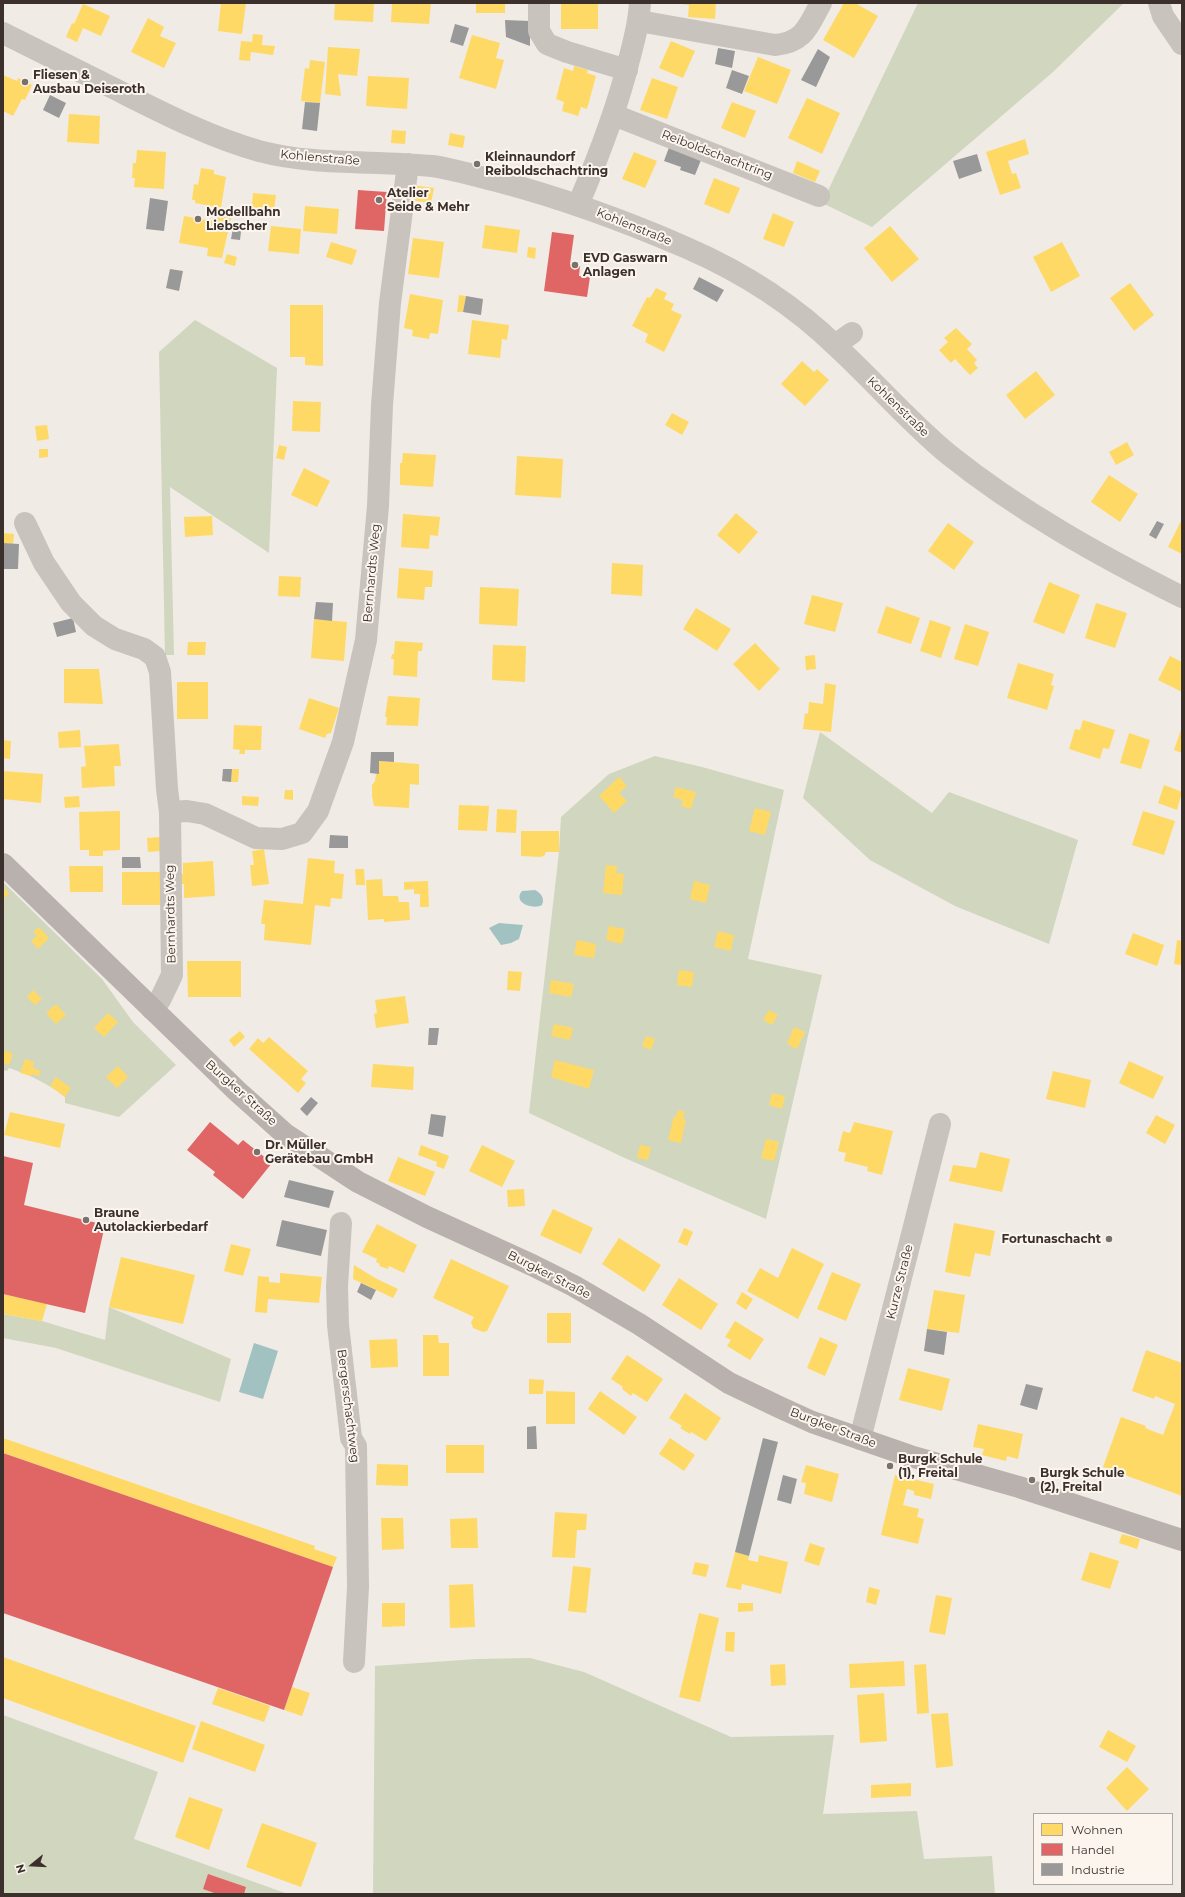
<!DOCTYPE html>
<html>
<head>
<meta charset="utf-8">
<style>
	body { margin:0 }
	#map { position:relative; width:1185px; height:1897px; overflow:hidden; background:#f0ebe5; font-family:Montserrat,sans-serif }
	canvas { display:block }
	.frame { position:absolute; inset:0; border:4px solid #3b302b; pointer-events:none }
	.legend { position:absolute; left:1033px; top:1813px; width:140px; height:72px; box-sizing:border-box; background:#fbf5ee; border:1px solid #aea6a0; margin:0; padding:5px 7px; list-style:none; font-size:12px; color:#3b302b }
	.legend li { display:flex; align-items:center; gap:8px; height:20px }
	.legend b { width:20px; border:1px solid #aea6a0 }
	.north { position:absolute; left:12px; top:1845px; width:40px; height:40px; -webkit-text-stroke:3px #fbf5ee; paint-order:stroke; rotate:252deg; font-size:11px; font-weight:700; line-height:16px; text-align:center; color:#3b302b }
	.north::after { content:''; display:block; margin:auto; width:14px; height:18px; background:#3b302b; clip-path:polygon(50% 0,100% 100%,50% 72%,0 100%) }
</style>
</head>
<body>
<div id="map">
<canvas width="1185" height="1897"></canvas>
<div class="frame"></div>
<ul class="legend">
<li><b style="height:11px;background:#ffd966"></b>Wohnen</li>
<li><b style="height:11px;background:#e06666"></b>Handel</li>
<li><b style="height:11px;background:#999"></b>Industrie</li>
</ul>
<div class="north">N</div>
</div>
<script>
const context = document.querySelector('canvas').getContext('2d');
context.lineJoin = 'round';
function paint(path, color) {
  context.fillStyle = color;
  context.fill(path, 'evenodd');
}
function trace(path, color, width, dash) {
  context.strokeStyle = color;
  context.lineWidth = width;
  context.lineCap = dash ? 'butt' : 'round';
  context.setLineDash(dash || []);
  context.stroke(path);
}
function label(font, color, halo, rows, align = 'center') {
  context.font = font + ' Montserrat,sans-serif';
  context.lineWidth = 4;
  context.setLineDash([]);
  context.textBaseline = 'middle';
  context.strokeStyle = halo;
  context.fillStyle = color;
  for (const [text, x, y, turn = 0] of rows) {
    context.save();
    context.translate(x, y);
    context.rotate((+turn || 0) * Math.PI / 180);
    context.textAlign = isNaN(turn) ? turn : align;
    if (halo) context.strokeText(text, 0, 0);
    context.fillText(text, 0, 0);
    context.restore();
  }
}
const green = new Path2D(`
	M918,3H1124L1053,72L872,227L822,203Z
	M195,320L277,368L269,553L170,487L174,655H165L159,352Z
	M820,732L932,813L949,792L1078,840L1049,944L955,906L870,860L803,798Z
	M655,756L702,767L784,790L748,959L822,975L766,1219L627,1159L529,1113L559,852L561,817L609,774Z
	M3,882L102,979L133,1022L176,1065L119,1117L65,1103V1097C47,1083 30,1075 9,1068L7,1071L3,1070Z
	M109,1307L231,1359L220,1402L56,1348L3,1338V1314L42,1321L105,1340Z
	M530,1658L584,1672L731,1737L834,1735L823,1814L917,1811L924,1859L992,1856L995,1894H373L375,1666L477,1659Z
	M3,1715L158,1772L134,1839L288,1894H3Z`);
const water = new Path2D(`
	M535,890C541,893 545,898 542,905C534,910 512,903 522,891Z
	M499,923L523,925L519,939L511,943L501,945L489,928Z
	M254,1343L278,1351L263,1399L239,1392Z`);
const homes = new Path2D(`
	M221,3H246L242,34L218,31Z
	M335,3H374L373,22L334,20Z
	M392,3H431L429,24L391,22Z
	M476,3H505V13H476Z
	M561,3H598V29H561Z
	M675,3H716L715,19L688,17L689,5Z
	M844,3H855L878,16L854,58L823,40Z
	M83,4L110,16L101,36L83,28L77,42L66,37L72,23L74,24Z
	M148,18L164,27L160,36L176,43L164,68L131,52Z
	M253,34L263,35L262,45L275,46L273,55L251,52L250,61L239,60L241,41L252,42Z
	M472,35L500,43L496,58L504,60L496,89L459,78Z
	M671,41L695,51L683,78L659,68Z
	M328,47L360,49L357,76L338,74L341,96L325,94Z
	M758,57L791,70L777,104L744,91Z
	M310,60L325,62L320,103L301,101L305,68L309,69Z
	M574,66L588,70L587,73L596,76L587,109L581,107L578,116L562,111L564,102L556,99L564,68L573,71Z
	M3,75L17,81L18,78L32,85L25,100L22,99L13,116L3,111Z
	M368,76L409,78L407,109L366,106Z
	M652,78L678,87L667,119L640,110Z
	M807,98L840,113L822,154L788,138Z
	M732,102L756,111L745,138L721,128Z
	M69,114L100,116L99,144L67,142Z
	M392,130L406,131L405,144L391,143Z
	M450,133L465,136L463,148L448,145Z
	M1025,139L1029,154L1008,161L1012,174L1016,173L1021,188L1000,195L986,152Z
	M137,150L166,152L164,189L134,187L135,178H132L133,163H136Z
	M634,152L657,161L645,188L622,179Z
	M797,161L820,171L815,182L793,173Z
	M201,168L214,170V174L226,177L221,207L233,210L222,258L207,256L208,248L179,243L184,216L213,221L215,207L195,203V200H192L194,184L198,185Z
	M714,178L740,188L729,214L704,204Z
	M411,185L434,188L431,203L409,200Z
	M253,193L276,195L273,218L246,216L248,204H252Z
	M305,206L339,209L337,234L303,231Z
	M773,213L794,222L784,247L763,239Z
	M485,225L520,230L517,253L482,248Z
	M271,226L301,229L299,254L268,251Z
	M890,226L919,259L892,282L864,248Z
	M413,238L444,242L439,278L408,274Z
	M331,242L357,250L352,265L326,257Z
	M1062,242L1080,276L1051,292L1033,257Z
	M528,247L536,248L535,259L527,257Z
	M227,254L237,257L235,266L224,263Z
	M1130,283L1154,315L1134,331L1110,298Z
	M656,288L667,293L664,299L674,304L671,310L682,315L664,352L645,342L648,334L632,326L647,297L650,298Z
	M410,294L443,300L438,334L430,333L429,339L412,336L413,330L404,328Z
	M459,295L466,296L463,312H457Z
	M290,305H323V366L305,365V357H290Z
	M472,320L509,325L507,340L502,339L500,358L468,354Z
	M956,328L972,344L967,349L977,360L974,363L978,368L970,375L955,359L951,363L939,350L948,342L944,338Z
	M802,361L814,372L817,369L829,380L805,406L781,384Z
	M1036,371L1055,395L1025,419L1006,395Z
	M293,401L321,402L320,432L292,431Z
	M672,413L689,422L682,435L665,425Z
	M47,425L49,439L37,441L35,426Z
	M1127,442L1134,455L1116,465L1109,452Z
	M279,445L287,447L284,460L276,458Z
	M39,449H48V457L39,458Z
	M403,453L436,455L433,487L400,485V463H402Z
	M517,456L563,459L561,498L515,495Z
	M304,468L330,481L317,507L291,495Z
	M1109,475L1138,494L1120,522L1091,502Z
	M736,513L758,532L739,554L717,535Z
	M403,514L440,517L438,536L430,535L429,549L401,547Z
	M212,516L213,535L185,537L184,517Z
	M1182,519V554L1168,547Z
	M948,523L974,542L954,570L928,551Z
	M3,533L14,534L13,544L3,543Z
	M612,563L643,565L642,596L611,594Z
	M399,568L433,571L432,587H425L424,600L397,598Z
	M279,576L301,577L300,597L278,596Z
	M1049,582L1080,595L1064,634L1033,622Z
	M480,587L519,589L517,626L479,624Z
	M812,595L843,603L835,632L804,624Z
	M1096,603L1127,613L1115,648L1085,638Z
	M886,606L920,618L911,644L877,633Z
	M696,608L731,629L717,651L683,629Z
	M314,619L347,622L344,661L311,658Z
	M930,620L951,627L941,658L920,651Z
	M965,624L989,632L978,666L954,659Z
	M395,641L423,643L422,651H418L417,677L393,675L394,659H391L392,654H394Z
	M188,642H206L205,655H187Z
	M755,643L780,669L759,691L733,664Z
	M493,645L526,646L525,682L492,680Z
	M815,655L816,669L806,670L805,656Z
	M1170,656L1182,662V692L1158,680Z
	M1018,663L1054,674L1051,685L1054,686L1047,710L1007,698Z
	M64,669H99L103,704L64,703Z
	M177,682H208V719H177Z
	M825,683L836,685L831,732L803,729L805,713L808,714L809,702L823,704Z
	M388,696L420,698L418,726L386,725L387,717H385Z
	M309,698L339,708L331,733L327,734L325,738L299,729Z
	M1083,720L1115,730L1109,749L1103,748L1100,759L1069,749L1075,729L1080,730Z
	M234,725L262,726L261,750H245V754H239L240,750L233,749Z
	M1182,727V753L1174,750Z
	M80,730L81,747L59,748L58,732Z
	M1129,733L1150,740L1141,769L1120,763Z
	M3,740L11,741L10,759L3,758Z
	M119,744L121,766H114L115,786L82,788L81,767L86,766L84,746Z
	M379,761L419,764V785L410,784L409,808L374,806L372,796V785L375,781L376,774H379Z
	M232,769H239L238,782H231Z
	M3,771L43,774L41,803L3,799Z
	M619,777L627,786L619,793L627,801L614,813L599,796Z
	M1164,785L1182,792L1177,810L1158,803Z
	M676,787L696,792L691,809L681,806L683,800L673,797Z
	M285,790H293V800L284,799Z
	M79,796L80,807L65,808L64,797Z
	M242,796L259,797L258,806L242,805Z
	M459,805L489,806L487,831L458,830Z
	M755,808L771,812L765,835L749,831Z
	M497,809L517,810L516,833L496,832Z
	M120,811V850L103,851V856H89V850H80L79,812Z
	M1143,811L1175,821L1164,855L1132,845Z
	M521,831H559V852H546L544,856L540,857L521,856Z
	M160,837L161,851L148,852L147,838Z
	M264,849L269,884L252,886L250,865H254L252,851Z
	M308,858L335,861L334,873L344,874L342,899L331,898L330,907L315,905L311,945L264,940L265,924H261L264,900L303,904Z
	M213,861L215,896L184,898V884H180V874H183V863Z
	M606,865L617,866L616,873L624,874L622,895L603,893Z
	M69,866H103V892H70Z
	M355,869H364L365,885H356Z
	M122,872H163V905H122Z
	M382,879L383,896H398L399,902H409L410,920L384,922V919L368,920L366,880Z
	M428,881L429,907H420V894H414V889L404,890V882Z
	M694,881L710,885L706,903L690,899Z
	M3,887L9,893L3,900Z
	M609,926L625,929L622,944L606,940Z
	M39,927L49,938L38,949L31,941L37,936L33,932Z
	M718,931L734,935L731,951L714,947Z
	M1133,933L1164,945L1157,966L1125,954Z
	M577,940L596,944L594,958L574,955Z
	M1177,940L1182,941V965L1174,964Z
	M187,961H241V997H188Z
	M679,970L694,972L692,987L677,985Z
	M508,971L522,972L520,991L507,990Z
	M551,980L574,984L571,997L549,993Z
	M33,990L42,999L35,1005L27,997Z
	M405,996L409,1023L376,1028L374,1014L377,1013L375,1000Z
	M56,1004L66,1015L56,1024L46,1013Z
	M769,1010L778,1015L772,1025L763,1020Z
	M108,1013L118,1022L104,1037L94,1028Z
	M554,1024L573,1028L570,1040L551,1036Z
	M794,1027L805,1032L797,1049L787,1044Z
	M240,1031L245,1037L234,1047L229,1040Z
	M646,1036L655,1039L651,1050L642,1046Z
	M269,1037L308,1071L301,1079L306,1083L298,1093L249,1049L258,1038L263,1043Z
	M3,1050L13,1054L9,1065L3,1063Z
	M25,1059L34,1062L33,1068L41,1071L39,1076L32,1074L31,1076L20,1073Z
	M555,1060L594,1070L589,1089L551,1077Z
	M1129,1061L1164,1077L1153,1099L1119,1083Z
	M373,1064L414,1067L413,1090L371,1087Z
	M118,1066L128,1077L117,1088L106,1077Z
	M1053,1071L1091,1080L1085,1108L1046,1099Z
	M56,1077L71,1088L65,1097L50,1086Z
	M772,1093L785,1096L782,1109L769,1105Z
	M678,1110L685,1112L683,1119H686L681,1143L668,1140L674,1116L676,1117Z
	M10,1112L65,1124L60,1148L4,1135Z
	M1156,1115L1175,1125L1165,1144L1146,1133Z
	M854,1122L893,1131L882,1175L867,1171L868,1167L844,1161L846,1153L838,1151L843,1131L849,1133L851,1131Z
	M766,1139L779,1142L774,1161L761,1158Z
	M421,1145L449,1156L444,1169L436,1166L437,1162L418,1155Z
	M482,1145L515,1161L502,1187L469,1171Z
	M640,1145L651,1147L648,1160L637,1158Z
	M980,1152L1010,1159L1002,1192L949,1181L953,1165L976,1168Z
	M398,1157L435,1172L425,1196L388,1181Z
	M524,1189L525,1206L508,1207L507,1190Z
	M553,1209L593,1228L581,1254L540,1235Z
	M954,1223L995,1231L990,1256L975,1253L970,1277L945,1272Z
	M377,1224L417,1245L404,1273L389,1266L388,1269L379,1266L380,1264L376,1262L377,1259L362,1252Z
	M684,1228L693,1232L687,1246L678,1242Z
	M619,1238L661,1265L644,1292L602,1264Z
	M231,1244L251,1249L243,1276L224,1271Z
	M792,1248L824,1264L798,1319L747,1291L760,1268L778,1278Z
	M121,1257L195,1275L183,1324L109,1307Z
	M451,1259L509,1286L487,1331L483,1332L473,1328L471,1322L474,1317L433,1298Z
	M354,1265L375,1278L398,1289L393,1298L353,1279Z
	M832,1272L861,1284L846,1321L817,1309Z
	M280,1273L322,1277L319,1303L268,1299L267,1313L255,1312L258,1276L269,1277V1282L280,1283Z
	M679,1278L718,1304L701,1330L662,1305Z
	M934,1290L965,1295L959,1333L927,1329Z
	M742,1292L753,1299L746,1310L736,1303Z
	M3,1294L47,1304L42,1321L3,1314Z
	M547,1313H571V1343H547Z
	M735,1321L764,1339L750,1360L727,1346L731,1340L725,1337Z
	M423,1335H438L439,1343H449V1376H423Z
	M820,1337L838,1345L825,1376L807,1368Z
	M397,1339L398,1367L371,1368L369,1340Z
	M1146,1350L1182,1363V1496L1103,1467L1121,1417L1146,1426L1145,1428L1163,1435L1175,1404L1155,1396L1154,1399L1132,1391Z
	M627,1355L663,1379L647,1402L633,1393L631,1396L622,1389L623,1387L611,1379Z
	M908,1368L950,1379L942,1411L899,1400Z
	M529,1379L544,1380L543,1394H529Z
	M546,1391L575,1392V1424H546Z
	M600,1391L637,1417L624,1435L588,1409Z
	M685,1393L721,1418L706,1441L691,1432L690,1434L680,1428L682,1426L669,1418Z
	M978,1424L1023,1434L1018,1459L1007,1456L1006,1461L982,1455L984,1449L973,1447Z
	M3,1438L315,1546L314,1549L337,1557L333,1567L3,1453Z
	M670,1438L695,1455L684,1471L659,1454Z
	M446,1445H484V1473H446Z
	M377,1464L408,1465V1486L376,1485Z
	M806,1465L839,1474L832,1502L804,1494L806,1483L801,1482Z
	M895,1475L934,1484L931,1499L914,1495V1491L907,1489L903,1505L919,1509L917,1517L924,1519L918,1544L881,1535Z
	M555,1512L587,1514L586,1530H577L575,1558L552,1557Z
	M381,1518H403L404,1549L382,1550Z
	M477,1518L478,1548H451L450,1519Z
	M1122,1534L1140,1539L1137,1549L1119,1543Z
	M810,1543L825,1548L819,1566L804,1561Z
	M735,1552L749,1556L748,1560L758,1562L759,1555L788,1562L781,1594L742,1584L741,1590L726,1587Z
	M1090,1552L1119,1561L1110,1589L1081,1580Z
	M695,1562L709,1565L706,1577L692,1574Z
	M573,1566L591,1568L586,1613L568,1611Z
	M473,1584L475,1627L450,1628L449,1585Z
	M869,1587L880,1590L876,1605L866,1602Z
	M936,1595L952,1598L945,1635L929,1632Z
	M382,1603H405V1626L382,1627Z
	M738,1603H753V1611L738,1612Z
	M699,1613L719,1618L700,1702L679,1697Z
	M726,1632H735L734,1652L725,1651Z
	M3,1657L196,1726L183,1763L3,1698Z
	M904,1661L905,1686L850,1688L849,1664Z
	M785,1664L786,1685L771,1686L770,1665Z
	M926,1664L929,1713L917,1714L914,1665Z
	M292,1687L310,1693L302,1716L284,1710Z
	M218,1688L270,1706L264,1722L212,1704Z
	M884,1693L887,1741L860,1743L857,1695Z
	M948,1713L953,1766L936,1768L931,1714Z
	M201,1721L265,1745L255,1772L192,1749Z
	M1108,1730L1136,1746L1127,1762L1099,1747Z
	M1127,1767L1149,1789L1127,1811L1106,1788Z
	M911,1783V1796L871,1798V1785Z
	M189,1797L223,1809L209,1850L175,1837Z
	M262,1823L317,1843L301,1887L246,1867Z`);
const shops = new Path2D(`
	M358,190L387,192L384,231L355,229Z
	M552,232L574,235L570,264L580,266L579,276L590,277L587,297L544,291Z
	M210,1122L238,1145L243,1140L272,1163L243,1199L213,1175L215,1172L187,1150Z
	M3,1156L33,1163L24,1205L105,1225L85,1313L3,1294Z
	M3,1453L333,1567L284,1710L3,1613Z
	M208,1874L246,1887L244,1894H217L203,1889Z`);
const industry = new Path2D(`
	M505,20L530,21V46L506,37Z
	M455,24L469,28L463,46L450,42Z
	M718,48L735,51L732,68L715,64Z
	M818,49L830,57L816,87L801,80Z
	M732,70L749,76L742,94L726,88Z
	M50,95L66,103L59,118L43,110Z
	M305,102L320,103L317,131L302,129Z
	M671,142L701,160L695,175L680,170L681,167L664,161Z
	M977,154L982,171L959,179L953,161Z
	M150,198L168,201L164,231L146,229Z
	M234,222L242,223L240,240L231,239Z
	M170,269L183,271L179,291L166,288Z
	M699,277L724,290L717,302L693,289Z
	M466,296L483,299L481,315L463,312Z
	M1157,521L1164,524L1156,539L1149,535Z
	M3,543L19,544L18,569H3Z
	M316,602L333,603L332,621L314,619Z
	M73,618L76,632L57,637L53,623Z
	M371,752H394V762L379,761V774L370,773Z
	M223,769H232L231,782L222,781Z
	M330,835L348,836V848H329Z
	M122,857H140L141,868H122Z
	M429,1028H439L437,1045H428Z
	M311,1097L318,1103L307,1116L300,1109Z
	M431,1114L446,1116L443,1137L428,1134Z
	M289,1180L334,1191L329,1208L284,1197Z
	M282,1220L327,1230L321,1256L276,1246Z
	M361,1283L376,1290L371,1300L357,1292Z
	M927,1329L947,1332L944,1355L924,1351Z
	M1026,1384L1043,1388L1037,1410L1020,1405Z
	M536,1426L537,1449H527V1427Z
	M763,1438L778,1442L749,1556L735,1552Z
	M783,1475L797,1479L791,1504L777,1500Z`);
const minor = new Path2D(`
	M539,3V31L547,44L567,52L627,70
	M1159,3L1163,16L1182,44
	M639,21L775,45C805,42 808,26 821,3
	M3,33C41,52 79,71 117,90C163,113 209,137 259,151C315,166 374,160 432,166C454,169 475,176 497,181C562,198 625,221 687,248C742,272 794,305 837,347C875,382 908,421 948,454C1019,511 1100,556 1182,597
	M614,115L819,196
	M578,205C598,158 617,110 629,60C634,41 639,23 640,3
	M835,345L852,333
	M25,523L44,563L71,603L94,626L115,639L144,649L155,657L160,672L167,789L170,812L172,975L160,1000L152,1009
	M170,812L187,811L205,814L256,838L282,839L302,833L318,811L343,742L366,640L378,506L382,405L390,303L408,164
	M341,1223L337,1286L338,1325L351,1438L356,1446L358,1587L354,1662
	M860,1439L940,1124`);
const major = new Path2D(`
	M3,864L237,1091L285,1134L358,1182L427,1217L532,1265L574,1286L639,1324L729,1383L779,1407L812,1422L910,1456L1019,1487L1182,1540`);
const markers = [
	[25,82,4,"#7a716c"],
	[477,164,4,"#7a716c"],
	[379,200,4,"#7a716c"],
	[198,219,4,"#7a716c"],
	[575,265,4,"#7a716c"],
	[257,1152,4,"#7a716c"],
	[86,1220,4,"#7a716c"],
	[1109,1239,4,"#7a716c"],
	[890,1466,4,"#7a716c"],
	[1032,1480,4,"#7a716c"]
];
const poiNames = [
	["Fliesen &",33,75],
	["Ausbau Deiseroth",33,89],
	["Kleinnaundorf",485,157],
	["Reiboldschachtring",485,171],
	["Atelier",387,193],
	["Seide & Mehr",387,207],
	["Modellbahn",206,212],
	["Liebscher",206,226],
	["EVD Gaswarn",583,258],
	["Anlagen",583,272],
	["Dr. Müller",265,1145],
	["Gerätebau GmbH",265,1159],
	["Braune",94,1213],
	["Autolackierbedarf",94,1227],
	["Fortunaschacht",1101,1239,"right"],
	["Burgk Schule",898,1459],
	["(1), Freital",898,1473],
	["Burgk Schule",1040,1473],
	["(2), Freital",1040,1487]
];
const streetNames = [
	["Reiboldschachtring",717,155,21],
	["Kohlenstraße",320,158,5],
	["Kohlenstraße",634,227,22],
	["Kohlenstraße",898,407,44],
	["Bernhardts Weg",372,573,-85],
	["Bernhardts Weg",171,914,-91],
	["Burgker Straße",241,1093,42],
	["Burgker Straße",549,1275,27],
	["Kurze Straße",900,1282,-76],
	["Bergerschachtweg",348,1406,83],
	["Burgker Straße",833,1428,21]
];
paint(green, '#d1d6bf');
paint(water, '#a1c2c1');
paint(homes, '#ffd966');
paint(shops, '#e06666');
paint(industry, '#999');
trace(minor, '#c9c3be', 22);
trace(major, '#b8b1ad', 22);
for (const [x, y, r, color] of markers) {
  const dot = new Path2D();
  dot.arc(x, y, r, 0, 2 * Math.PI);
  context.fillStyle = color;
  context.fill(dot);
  trace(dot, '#fbf5ee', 1.5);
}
label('bold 12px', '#3b302b', '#fbf5ee', poiNames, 'left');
label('12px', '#3b302b', '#fbf5ee', streetNames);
</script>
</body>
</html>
